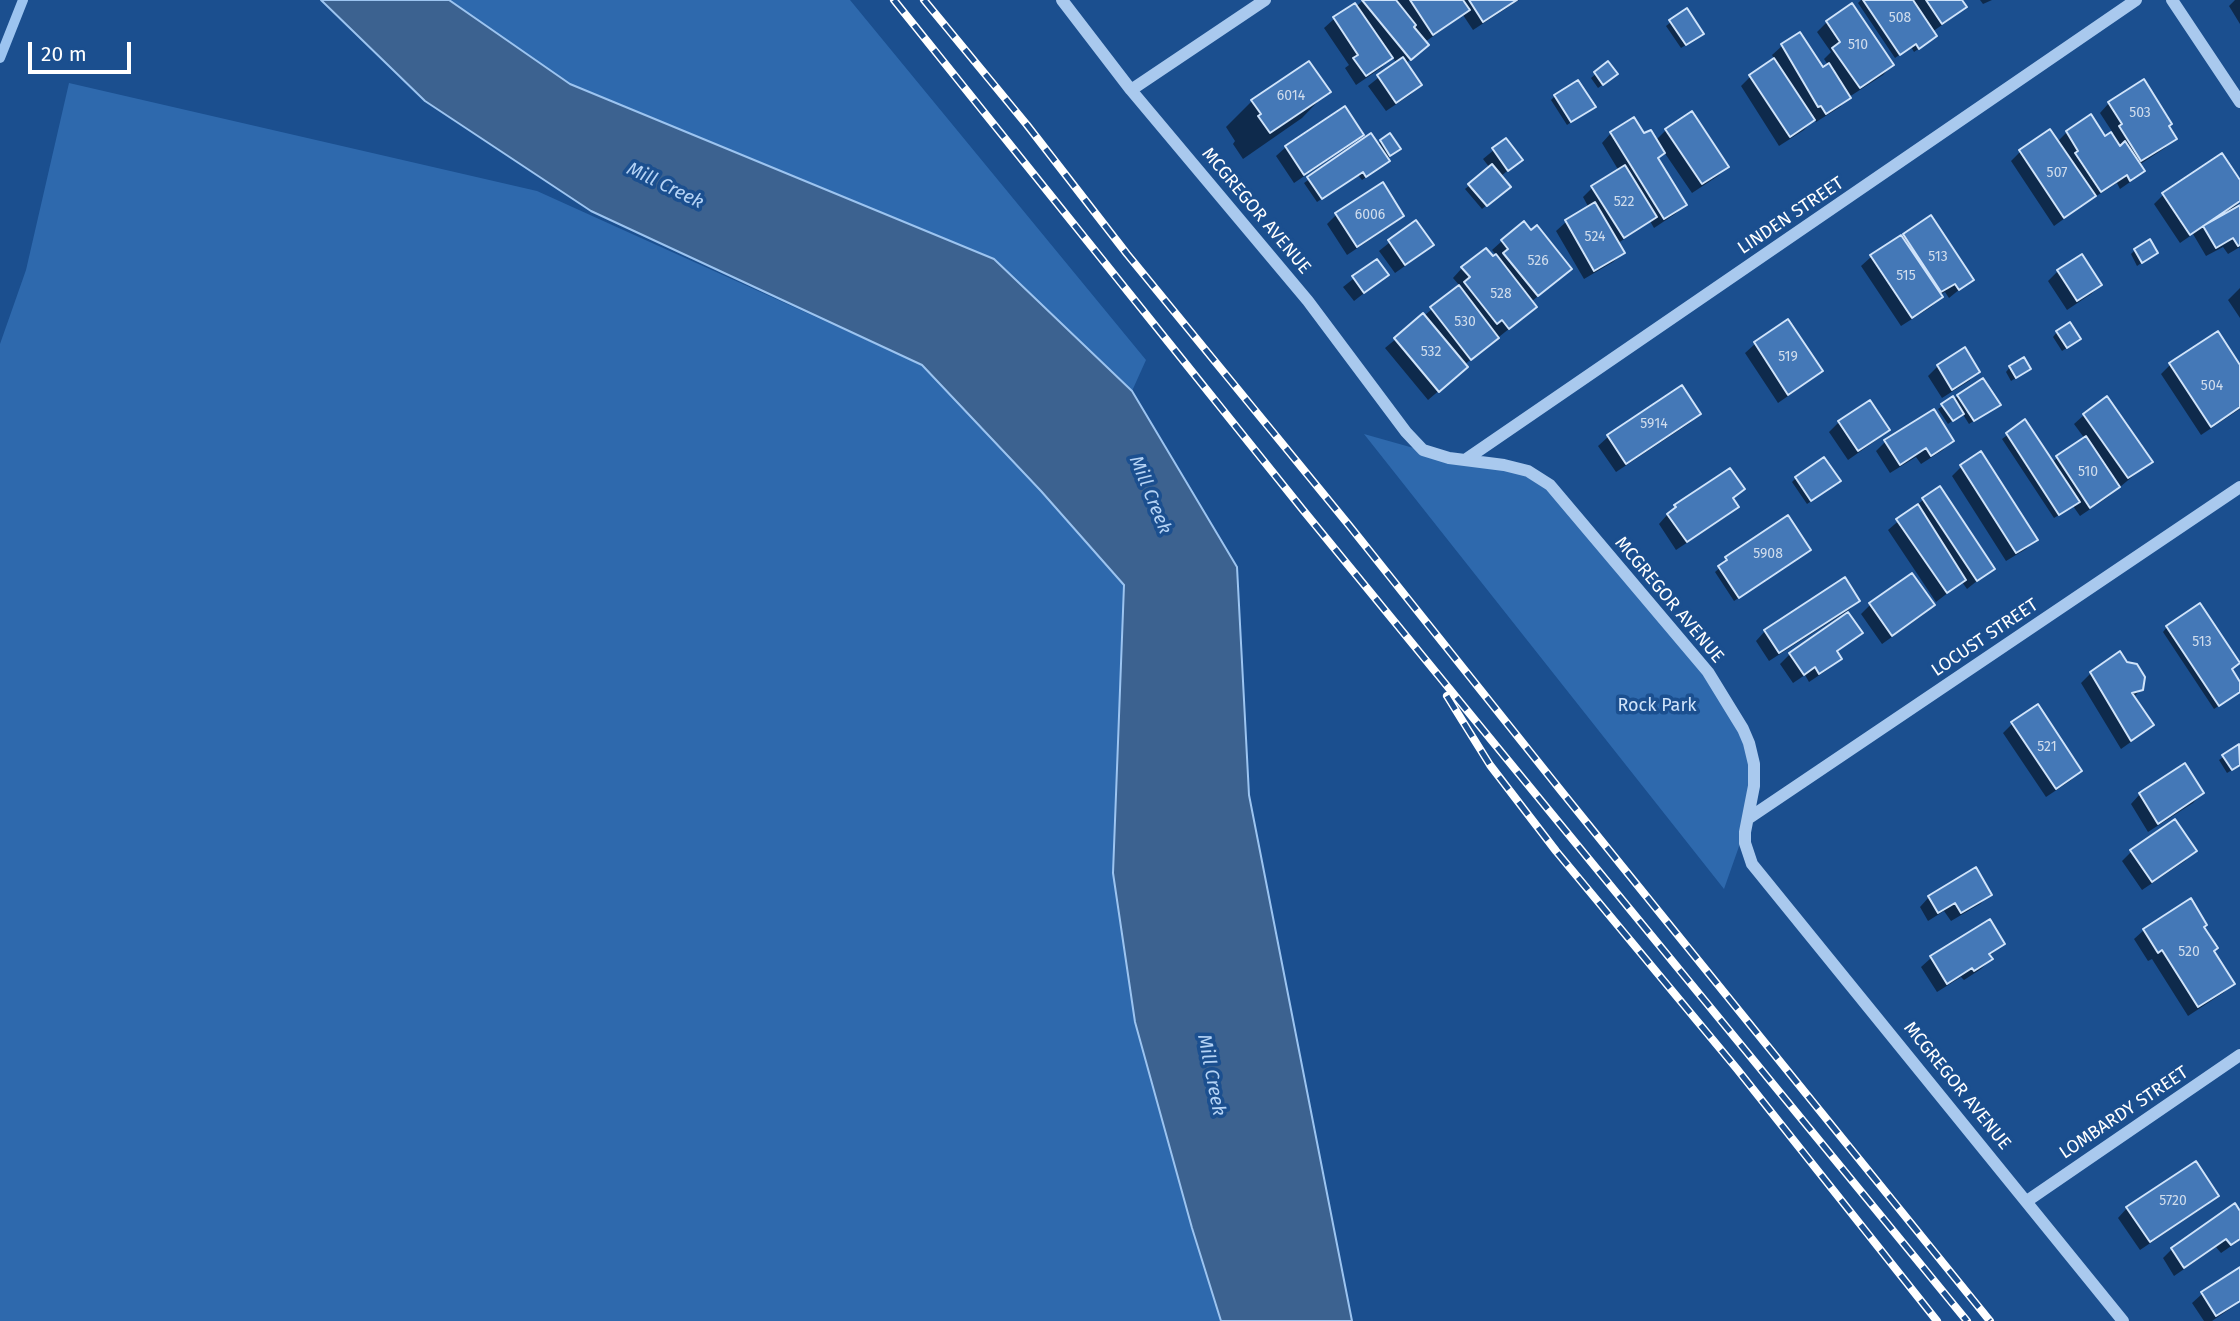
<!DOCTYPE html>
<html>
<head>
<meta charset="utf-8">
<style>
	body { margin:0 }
	#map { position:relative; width:2240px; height:1321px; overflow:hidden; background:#1b4f8f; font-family:"Fira Sans",sans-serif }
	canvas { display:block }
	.scale { position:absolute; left:28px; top:42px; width:103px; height:32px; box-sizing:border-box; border:4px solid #fff; border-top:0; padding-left:9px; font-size:21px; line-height:24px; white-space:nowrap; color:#fff; -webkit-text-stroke:5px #1b4f8f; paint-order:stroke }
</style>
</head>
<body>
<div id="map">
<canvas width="2240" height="1321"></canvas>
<div class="scale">20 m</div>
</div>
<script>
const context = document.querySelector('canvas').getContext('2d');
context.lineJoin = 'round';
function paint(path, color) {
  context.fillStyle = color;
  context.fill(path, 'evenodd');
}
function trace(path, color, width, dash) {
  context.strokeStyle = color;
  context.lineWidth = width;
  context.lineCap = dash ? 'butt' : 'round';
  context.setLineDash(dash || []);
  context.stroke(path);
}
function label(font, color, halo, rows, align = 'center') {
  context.font = font + ' "Fira Sans",sans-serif';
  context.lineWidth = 7;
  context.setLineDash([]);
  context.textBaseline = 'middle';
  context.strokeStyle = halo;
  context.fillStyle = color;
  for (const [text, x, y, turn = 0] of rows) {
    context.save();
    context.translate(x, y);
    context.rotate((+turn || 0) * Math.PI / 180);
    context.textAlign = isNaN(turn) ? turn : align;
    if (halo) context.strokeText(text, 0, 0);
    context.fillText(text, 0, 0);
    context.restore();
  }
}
const green = new Path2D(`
	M449,0H850L1146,360L1132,391L994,259L570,84Z
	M69,83L537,191L922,365L1041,491L1124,585L1113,873L1135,1022L1192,1228L1221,1321H0V344L26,270Z
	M1364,434L1449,458L1504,465L1550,485L1708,672L1749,743V818L1724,889Z`);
const water = new Path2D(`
	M321,0H449L570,84L994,259L1132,391L1237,567L1249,795L1352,1321H1221L1192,1228L1135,1022L1113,873L1124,585L1041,491L922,365L591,211L425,101Z`);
const shadow = new Path2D(`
	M1363,0H1519L1473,30L1463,15L1425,42L1417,54L1405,64L1420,85L1410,95L1386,111L1368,86L1397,63L1392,57L1381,68L1356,85L1345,68L1349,65L1324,28L1334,19L1355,5L1356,7Z
	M1861,0H1960L1965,7L1955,16L1932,32L1931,40L1914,52L1911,47L1895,58L1858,3Z
	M1980,0H1992L1983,4Z
	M2235,0H2240V24L2229,6Z
	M1851,5L1892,65L1883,75L1849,97L1840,107L1816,122L1814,119L1804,130L1779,146L1741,86L1750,77L1775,60L1772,55L1782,46L1800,35L1822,69L1828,65L1824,59L1831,52L1817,32L1827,22Z
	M1686,11L1697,38L1681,48L1666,26Z
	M1608,64L1612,78L1598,88L1591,78Z
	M1328,91L1302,118L1243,159L1233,144L1235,141L1226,127L1252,101Z
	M1555,96L1593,107L1567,125L1551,100Z
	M2109,103L2167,127L2174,138L2165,148L2139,165L2143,171L2133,180L2120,189L2117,183L2090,200L2054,226L2011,161L2020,152L2050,131L2057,142L2067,132L2104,138L2113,133L2100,113Z
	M1691,114L1727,166L1718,176L1692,193L1664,152L1657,159L1685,205L1675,214L1654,228L1650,221L1617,244L1623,253L1613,262L1584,279L1556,231L1566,222L1589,208L1583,197L1592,188L1619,171L1602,143L1611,133L1644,136L1655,141L1666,130Z
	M1361,135L1352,144L1294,183L1276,156L1286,147Z
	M1371,135L1377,145L1381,141L1399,149L1387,159L1384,165L1362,180L1358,175L1317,202L1304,183Z
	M1506,140L1520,160L1500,177L1504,191L1482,209L1465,189L1490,168L1483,159Z
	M2240,183V202L2233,209L2240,206V247L2228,254L2223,247L2206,256L2193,234L2180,243L2154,204L2163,195Z
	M1336,215L1402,216L1392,225L1347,255L1327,224Z
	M1415,222L1432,245L1422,254L1395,273L1379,251Z
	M1904,235L1971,280L1949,298L1945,292L1939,295L1941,297L1931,307L1901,326L1861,266L1871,257Z
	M1502,241L1570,269L1531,302L1535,307L1525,316L1464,365L1456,376L1428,400L1385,348L1460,286L1453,278L1462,268L1497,256L1492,250Z
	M2135,250L2156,253L2137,266L2131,254Z
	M1376,261L1387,275L1354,301L1343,287Z
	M2058,271L2100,285L2091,294L2067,310L2048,281Z
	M2240,288V318L2228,300Z
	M1788,322L1821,371L1811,380L1778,403L1745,353L1755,344Z
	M2057,332L2074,343L2062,351L2053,337Z
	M2170,365L2240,368V409L2201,435L2161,374Z
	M1938,366L1978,372L1969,381L1942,398L1928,376Z
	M2010,367L2024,373L2011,381L2006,372Z
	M1682,388L1699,413L1690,423L1616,472L1598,446L1608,437Z
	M1958,396L1998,405L1969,424L1962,413L1948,424L1938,409Z
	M2084,415L2151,461L2108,497L2080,516L2073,506L2054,518L2002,439L2025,422L2052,462L2085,439L2074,424Z
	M1839,422L1888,430L1878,439L1848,460L1829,432Z
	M1952,440L1943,450L1921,464L1916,457L1890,473L1876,451L1885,442Z
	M1961,467L2035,539L2026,549L2006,561L1952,476Z
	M1730,470L1742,489L1732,499L1736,507L1727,516L1676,550L1659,524L1675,506Z
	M1796,478L1834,485L1807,504L1792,482Z
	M1940,488L1993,568L1967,589L1962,582L1936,602L1888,530L1923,500Z
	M1809,550L1734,601L1715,572L1723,565L1722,563L1726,559Z
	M1858,601L1849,610L1769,661L1756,641L1765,631Z
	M1870,605H1932L1923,615L1882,644L1861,614Z
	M1848,614L1861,633L1836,653L1839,659L1830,668L1809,682L1805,675L1793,683L1780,664L1790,654Z
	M2167,627L2230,670L2240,685V691L2214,709L2163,632Z
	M2091,673L2141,689L2133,698L2152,725L2142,734L2121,749L2081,683Z
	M2013,723L2080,771L2070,781L2046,797L2003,733Z
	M2238,746L2240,750V765L2227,773L2219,760Z
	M2202,793L2193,803L2148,832L2131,804L2140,794Z
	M2132,851H2194L2185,861L2142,890L2122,861Z
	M1990,894L1980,904L1951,921L1944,911L1928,921L1920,907L1929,897Z
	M1989,921L2003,944L1989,956L1991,959L1981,969L1964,980L1961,977L1937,992L1921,967L1931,958Z
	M2203,927L2212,951L2233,984L2223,993L2188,1016L2152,959L2148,961L2134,939L2144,930Z
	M2217,1196L2207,1205L2140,1250L2118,1218L2127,1208Z
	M2240,1214V1240L2221,1253L2216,1247L2174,1276L2163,1258L2172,1249Z
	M2240,1269V1302L2212,1321H2204L2192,1303L2202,1294Z`);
const stream = new Path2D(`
	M0,58L23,0`);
const building = new Path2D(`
	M1362,0H1396L1416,25L1414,27L1429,45L1411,60Z
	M1410,0H1463L1470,10L1433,35Z
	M1469,0H1517L1483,22Z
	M1863,0H1913L1937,36L1919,49L1916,44L1900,55Z
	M1926,0H1962L1967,7L1942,24Z
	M1355,3L1393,58L1366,76L1353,58L1358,55L1333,17Z
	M1852,3L1894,65L1860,88L1832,48L1840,42L1826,21Z
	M1687,8L1704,34L1686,45L1669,20Z
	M1800,32L1823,67L1829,63L1851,98L1826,114L1821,106L1818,107L1781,44Z
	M1403,57L1422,85L1396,103L1377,75Z
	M1774,58L1815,120L1790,137L1749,75Z
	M1309,61L1331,92L1270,133L1258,116L1261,114L1251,100Z
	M1608,61L1618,74L1603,85L1594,72Z
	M2144,79L2172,124L2169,126L2177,139L2141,161L2119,126L2122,124L2108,102Z
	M1578,80L1596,107L1571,122L1554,95Z
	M1345,106L1364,135L1304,175L1285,146Z
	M1692,111L1729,167L1702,184L1665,129Z
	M2091,114L2105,136L2111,132L2120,146L2125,141L2145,171L2130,181L2127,175L2101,192L2075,153L2078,151L2066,131Z
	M1634,117L1644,133L1651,130L1665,153L1658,158L1687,205L1664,219L1610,132Z
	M2050,129L2096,196L2064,218L2019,150Z
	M1371,133L1390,161L1366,177L1363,172L1322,199L1307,177Z
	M1390,133L1401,149L1390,156L1380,140Z
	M1506,138L1523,160L1508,171L1492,148Z
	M2222,153L2240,180V201L2190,235L2162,193Z
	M1492,164L1511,187L1487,206L1468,184Z
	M1625,165L1657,217L1624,238L1591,186Z
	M1383,182L1404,216L1357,247L1335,213Z
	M1595,202L1625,253L1594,271L1565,220Z
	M2240,205V245L2238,246L2233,238L2216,248L2203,226Z
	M1931,215L1974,280L1959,290L1955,284L1941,292L1903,234Z
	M1416,220L1434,245L1405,265L1388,240Z
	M1524,221L1531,230L1537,225L1572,269L1538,296L1503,253L1508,249L1501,240Z
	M1901,235L1943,297L1912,318L1870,255Z
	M2150,239L2158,253L2142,263L2134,249Z
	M1486,248L1493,256L1496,254L1537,307L1509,329L1502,320L1497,324L1464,282L1470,277L1461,267Z
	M2082,254L2102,285L2077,301L2057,270Z
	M1377,259L1389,275L1364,293L1352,276Z
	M1459,285L1499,338L1471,360L1430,307Z
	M1423,313L1468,367L1439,392L1394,338Z
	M1788,319L1823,371L1788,395L1754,342Z
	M2070,322L2081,339L2067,348L2056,331Z
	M2218,331L2240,365V407L2211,427L2169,363Z
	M1965,347L1980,372L1952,390L1937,365Z
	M2024,357L2031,369L2016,378L2009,366Z
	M1983,378L2001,405L1974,421L1957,395Z
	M1682,385L1701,414L1626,464L1607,435Z
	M1953,396L1964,414L1953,421L1941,404Z
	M2107,396L2153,462L2128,478L2083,414Z
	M1870,400L1890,430L1858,451L1838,421Z
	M1934,409L1954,441L1931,456L1926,448L1900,465L1884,440Z
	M2025,419L2080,502L2059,515L2006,433Z
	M2086,436L2120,487L2090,508L2056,456Z
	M1981,451L2038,540L2016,553L1960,465Z
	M1824,457L1841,481L1811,501L1795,477Z
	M1730,468L1745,489L1733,498L1739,507L1687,542L1667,514L1676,507L1674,505Z
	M1940,486L1995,569L1977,581L1922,498Z
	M1918,504L1966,580L1947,593L1896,519Z
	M1788,515L1811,550L1739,598L1718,566L1727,560L1725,557Z
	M1912,573L1935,605L1892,636L1869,603Z
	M1845,577L1860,601L1779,653L1764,630Z
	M2200,603L2240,663L2232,669L2240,682V692L2219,706L2166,626Z
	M1848,612L1863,633L1837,651L1842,659L1819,674L1815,667L1804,675L1789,653Z
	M2120,651L2127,662L2137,664L2145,677L2143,690L2132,693L2154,725L2131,741L2090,672Z
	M2038,704L2082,771L2056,789L2011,722Z
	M2239,744L2240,765L2232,770L2222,755Z
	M2185,763L2204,793L2158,824L2139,793Z
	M2175,819L2197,851L2152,882L2130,850Z
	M1976,867L1992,895L1961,913L1955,903L1938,913L1928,896Z
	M2191,898L2207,925L2204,927L2218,948L2214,951L2235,984L2198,1007L2162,950L2158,953L2143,929Z
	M1990,919L2005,944L1989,954L1993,959L1974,971L1972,968L1947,984L1930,956Z
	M2196,1161L2219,1196L2150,1242L2126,1207Z
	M2235,1203L2240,1211V1239L2231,1245L2226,1239L2184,1268L2171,1248Z
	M2240,1267V1301L2216,1316L2201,1292Z`);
const minor = new Path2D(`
	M1062,0L1131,90L1308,301L1406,432L1423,450L1449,458L1504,465L1528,471L1550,485L1708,672L1743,729L1749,743L1754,764V786L1745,832V843L1752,864L2123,1321
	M2172,0L2240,102
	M1131,90L1265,0
	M1465,460L2136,0
	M1749,818L2240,487
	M2027,1201L2240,1055`);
const rail = new Path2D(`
	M894,0L1303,510L1967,1321
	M924,0L1027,125L1127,254L1348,524L1562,792L1990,1321
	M1447,696L1490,765L1556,851L1737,1069L1937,1321`);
const numberNames = [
	["508",1900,18],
	["510",1858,45],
	["6014",1291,96],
	["503",2140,113],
	["507",2057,173],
	["522",1624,202],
	["6006",1370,215],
	["524",1595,237],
	["513",1938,257],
	["526",1538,261],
	["515",1906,276],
	["528",1501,294],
	["530",1465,322],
	["532",1431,352],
	["519",1788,357],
	["504",2212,386],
	["5914",1654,424],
	["510",2088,472],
	["5908",1768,554],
	["513",2202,642],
	["521",2047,747],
	["520",2189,952],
	["5720",2173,1201]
];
const streetNames = [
	["MCGREGOR AVENUE",1256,211,50],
	["LINDEN STREET",1791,216,-34],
	["MCGREGOR AVENUE",1669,600,50],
	["LOCUST STREET",1985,638,-34],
	["MCGREGOR AVENUE",1957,1086,51],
	["LOMBARDY STREET",2124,1113,-34]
];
const parkNames = [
	["Rock Park",1657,706]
];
const waterNames = [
	["Mill Creek",665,186,26],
	["Mill Creek",1150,495,68],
	["Mill Creek",1211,1075,79]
];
paint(green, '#2e69ad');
paint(water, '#3c6290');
trace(water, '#9cc4f0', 2);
paint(shadow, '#0007');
trace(stream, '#9cc4f0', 10);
paint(building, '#4478b7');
trace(building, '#cfe3fa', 2);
trace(minor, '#a9c9ee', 12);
trace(rail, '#fff', 8);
trace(rail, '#1b4f8f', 5, [16]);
label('14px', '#d0dded', null, numberNames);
label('18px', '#fff', '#1b4f8f', streetNames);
label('18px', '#cfe3fa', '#1b4f8f', parkNames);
label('italic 19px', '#b5d3f5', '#1b4f8f', waterNames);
</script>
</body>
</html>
